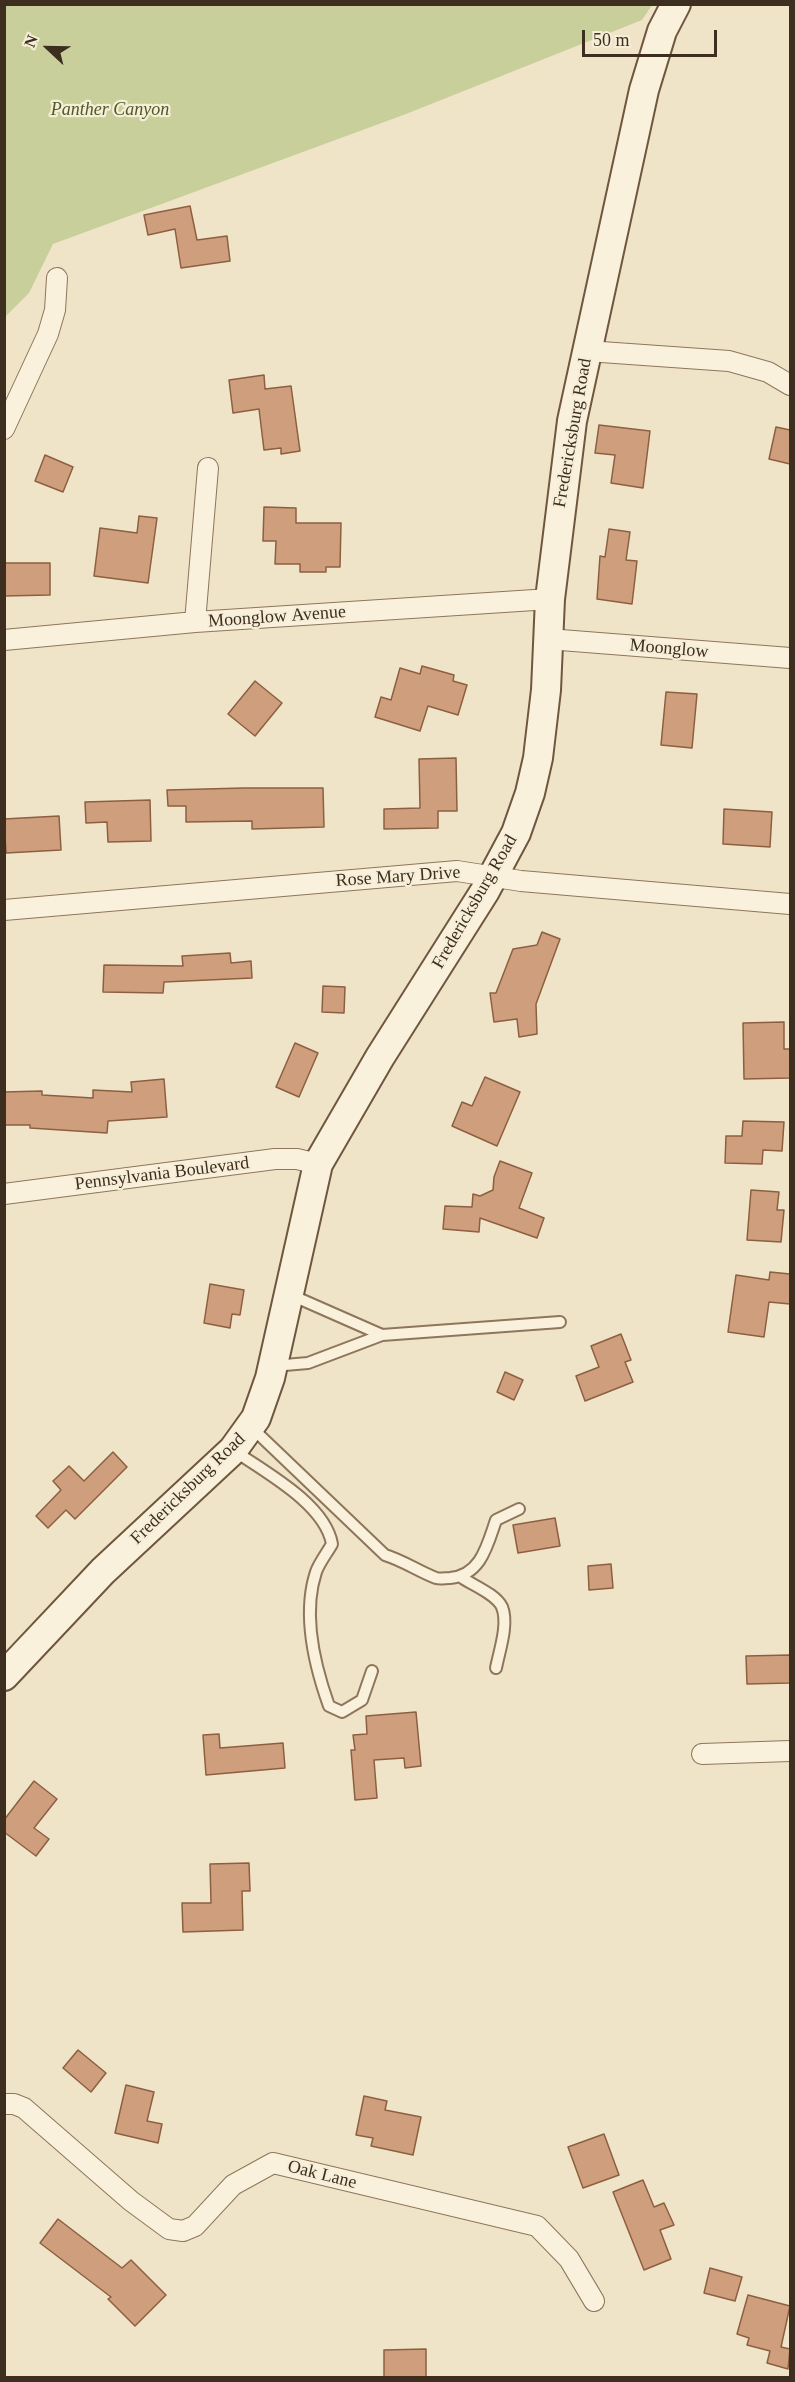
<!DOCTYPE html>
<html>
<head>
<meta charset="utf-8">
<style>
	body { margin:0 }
	#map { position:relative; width:795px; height:2382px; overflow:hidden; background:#f0e4c8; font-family:"Times New Roman",serif }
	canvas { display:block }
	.frame { position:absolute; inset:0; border:6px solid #3d2e20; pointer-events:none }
	.north { position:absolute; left:18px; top:18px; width:60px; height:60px; -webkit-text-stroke:4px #f7eed8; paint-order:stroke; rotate:292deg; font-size:16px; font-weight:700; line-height:24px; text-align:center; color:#3d2e20 }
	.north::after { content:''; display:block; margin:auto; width:21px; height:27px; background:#3d2e20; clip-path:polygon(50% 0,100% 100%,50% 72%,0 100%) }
	.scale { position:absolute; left:582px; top:30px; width:135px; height:27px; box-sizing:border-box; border:3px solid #3d2e20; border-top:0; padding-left:8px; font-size:18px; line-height:21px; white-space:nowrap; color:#3d2e20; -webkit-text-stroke:4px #f7eed8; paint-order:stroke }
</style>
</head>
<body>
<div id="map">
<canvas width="795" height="2382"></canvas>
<div class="frame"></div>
<div class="north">N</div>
<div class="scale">50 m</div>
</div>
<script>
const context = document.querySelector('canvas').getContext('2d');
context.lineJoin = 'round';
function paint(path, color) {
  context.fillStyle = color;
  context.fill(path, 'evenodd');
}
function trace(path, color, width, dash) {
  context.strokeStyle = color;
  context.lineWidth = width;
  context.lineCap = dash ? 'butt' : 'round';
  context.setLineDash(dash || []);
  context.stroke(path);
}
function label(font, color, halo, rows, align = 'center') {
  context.font = font + ' "Times New Roman",serif';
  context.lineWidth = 4.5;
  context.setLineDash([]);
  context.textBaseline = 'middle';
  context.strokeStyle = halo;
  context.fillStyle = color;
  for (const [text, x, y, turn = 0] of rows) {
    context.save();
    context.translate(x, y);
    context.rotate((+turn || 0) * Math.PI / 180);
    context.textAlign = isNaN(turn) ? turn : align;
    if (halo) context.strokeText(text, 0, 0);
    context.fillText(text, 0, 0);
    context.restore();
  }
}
const green = new Path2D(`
	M5,4H652V5L642,20L406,114L53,244L29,293L5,317Z`);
const building = new Path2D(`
	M190,206L197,240L227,236L230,261L181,268L175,229L148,235L144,215Z
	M264,375L265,389L291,386L300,451L281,454V448L264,450L259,409L233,413L229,380Z
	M599,425L650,431L643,488L611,483L615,455L595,453Z
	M776,427L790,430V464L769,459Z
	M45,455L73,467L63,492L35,481Z
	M264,507L296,508V523H341L340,567H326V572H300V564H275L276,541H263Z
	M139,516L157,518L148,583L94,576L100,528L137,533Z
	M609,529L630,532L626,560L637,561L632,604L597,599L600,556L605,557Z
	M4,563H50V595L4,596Z
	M422,666L454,675L453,681L467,685L458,715L428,706L420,731L375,717L381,697L391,700L400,668L420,674Z
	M255,681L282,703L255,736L228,714Z
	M666,692L697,694L692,748L661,745Z
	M456,758L457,811H438V828L384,829V809L420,808L419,759Z
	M244,788H323L324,827L252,829V821L186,822V806H168L167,790Z
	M150,800L151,841L108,842L107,822L86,823L85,802Z
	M724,809L772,812L770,847L723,844Z
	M59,816L61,850L6,853L4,819Z
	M542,932L560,939L536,1004L537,1034L519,1037L517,1019L494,1022L490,993H496L513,949L537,945Z
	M230,953L231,963L251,961L252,978L164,982L163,993L103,992L104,965L183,966L182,956Z
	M323,986L345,987L344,1013L322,1012Z
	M784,1022V1049H790V1078L744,1079L743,1023Z
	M295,1043L318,1053L299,1097L276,1087Z
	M485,1077L520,1092L497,1146L452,1126L462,1102L472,1106Z
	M164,1079L167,1117L108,1121L107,1133L30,1128V1125H4V1092L42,1091V1095L93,1098V1090L132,1092L131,1082Z
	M743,1121L784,1122L782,1151L763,1150L762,1164L725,1163L726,1136H742Z
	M500,1161L532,1173L519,1208L544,1218L537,1238L480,1218L479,1232L443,1229L445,1206L472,1207L473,1194L480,1196L493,1190L494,1177Z
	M751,1190L779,1192L777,1210H784L781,1242L747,1240Z
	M770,1272L790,1274V1304L769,1302L764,1337L728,1332L736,1275L769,1280Z
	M210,1284L244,1290L240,1315L232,1314L230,1328L204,1323Z
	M621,1334L631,1360L625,1362L633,1382L585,1401L576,1376L599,1367L591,1346Z
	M505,1372L523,1380L514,1400L497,1392Z
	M113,1452L127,1467L75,1519L66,1510L48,1528L36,1516L61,1490L53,1481L69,1466L84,1481Z
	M555,1518L560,1546L518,1553L513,1525Z
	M611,1564L613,1588L589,1590L588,1566Z
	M790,1655V1683L747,1684L746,1656Z
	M416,1712L421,1766L405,1768L404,1758L374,1760L377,1798L355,1800L351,1750H355L353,1735L367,1734L366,1716Z
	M219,1734L220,1748L283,1743L285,1768L206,1775L203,1735Z
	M34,1781L57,1799L34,1828L49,1839L36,1856L4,1832V1820Z
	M249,1863L250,1891H242L243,1930L183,1932L182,1903H211L210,1864Z
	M78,2050L106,2073L91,2092L63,2068Z
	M126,2085L154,2092L147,2121L162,2124L158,2143L115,2133Z
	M364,2096L387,2101L385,2110L421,2117L413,2155L371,2146L373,2138L356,2135Z
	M604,2134L619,2175L583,2188L568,2147Z
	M643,2180L654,2207L664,2203L674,2225L660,2230L671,2259L644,2270L613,2192Z
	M58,2219L122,2268L131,2260L166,2295L135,2326L108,2299L111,2297L40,2243Z
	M710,2268L742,2277L735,2301L704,2293Z
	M748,2295L790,2306L781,2347L790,2349L788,2369L767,2363L770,2351L747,2345L749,2338L737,2334Z
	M426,2349V2378H384V2350Z`);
const lane = new Path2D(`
	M291,1295L382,1335
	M273,1366L308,1363L382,1335L560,1322
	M251,1427L385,1555C404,1561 418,1571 436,1578C440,1579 445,1578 450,1578C481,1575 487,1546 496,1520L519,1509
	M233,1450C265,1472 325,1504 332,1544C327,1553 319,1563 316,1572C302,1614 315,1667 329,1706L342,1712L362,1700L372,1671
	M461,1577C472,1585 496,1594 502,1607C509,1624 499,1652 496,1668`);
const street = new Path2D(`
	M587,351L729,361L768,372L790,385
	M4,429L48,334L55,310L57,278
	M195,622L208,468
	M548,639L790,658
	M4,640L195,622L550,599
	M4,910L457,871L521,881L790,904
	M4,1194L275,1159H297L318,1164
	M702,1754L790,1751
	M4,2104H14L24,2108L131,2201L169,2229L183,2231L195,2226L233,2185L273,2163L537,2226L569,2259L594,2301`);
const secondary = new Path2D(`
	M4,1676L103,1571L233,1450L256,1418L270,1378L318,1164L380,1057L485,891L516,833L530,793L538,758L546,690L550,599L572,421L644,90L662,31L676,4`);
const parkNames = [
	["Panther Canyon",110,110]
];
const streetNames = [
	["Fredericksburg Road",573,433,-80],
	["Moonglow Avenue",277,617,-4],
	["Moonglow",669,649,5],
	["Rose Mary Drive",398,877,-4],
	["Fredericksburg Road",475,902,-60],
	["Pennsylvania Boulevard",162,1174,-7],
	["Fredericksburg Road",188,1489,-44],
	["Oak Lane",322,2175,14]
];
paint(green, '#c9cf9b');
paint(building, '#cf9f7d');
trace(building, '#8d5f41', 1.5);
trace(lane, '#8d765c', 14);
trace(street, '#8d765c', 22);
trace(secondary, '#6f573f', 32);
trace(lane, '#faf1dc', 10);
trace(street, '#faf1dc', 20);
trace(secondary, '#faf1dc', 28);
label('italic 18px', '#4d5a26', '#f7eed8', parkNames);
label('18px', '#3d2e20', '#f7eed8', streetNames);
</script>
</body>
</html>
